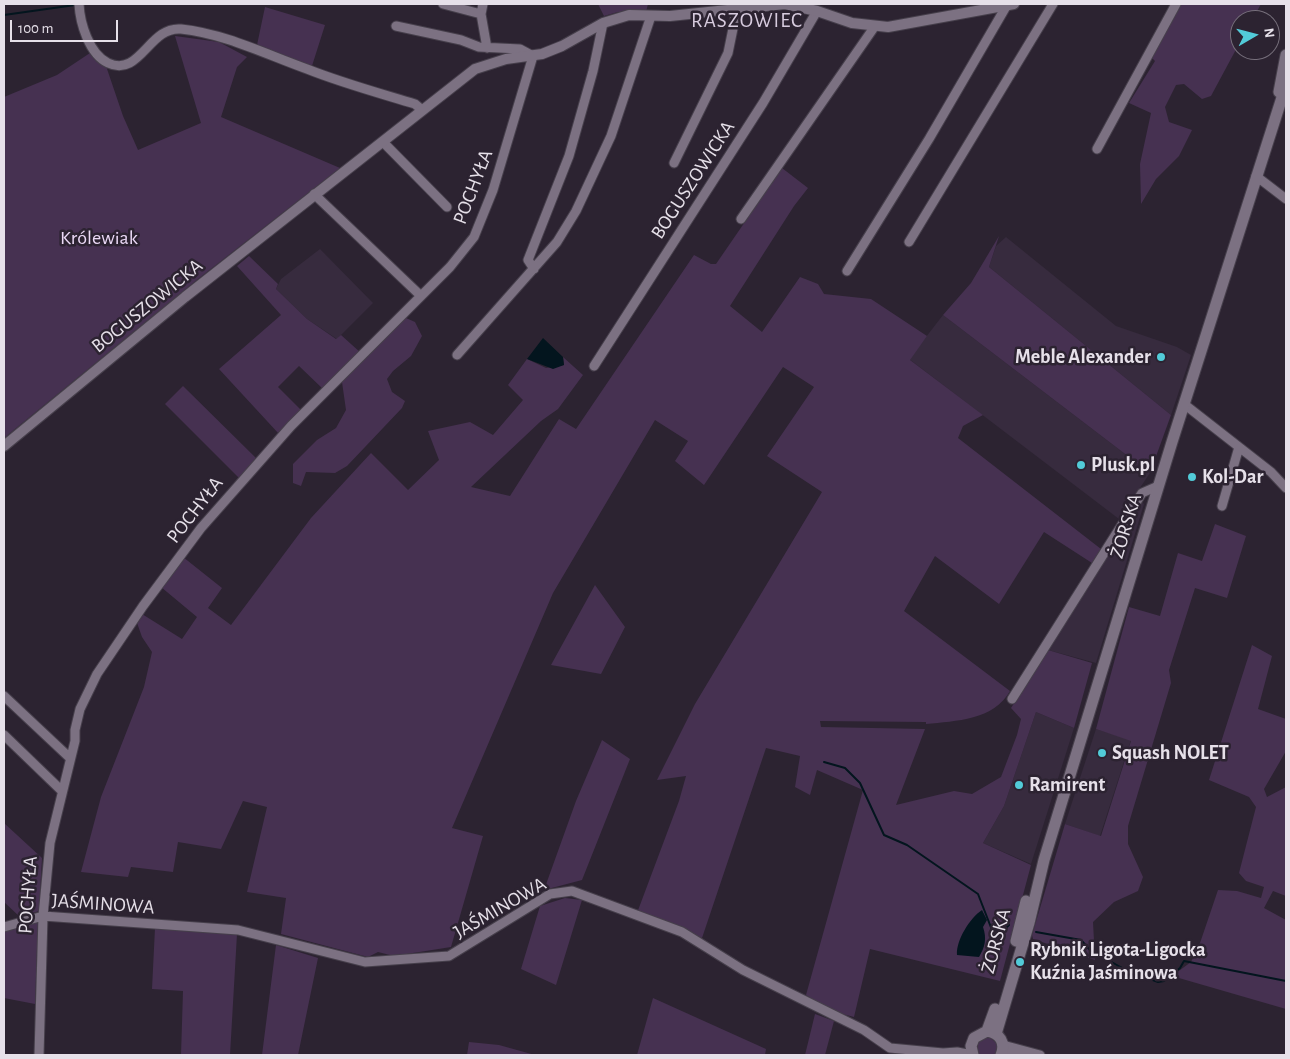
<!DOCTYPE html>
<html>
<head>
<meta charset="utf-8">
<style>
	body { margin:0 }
	#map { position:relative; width:1290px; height:1059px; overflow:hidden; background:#2c2331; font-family:"Alegreya Sans",sans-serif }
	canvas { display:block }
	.frame { position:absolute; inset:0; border:5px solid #e6e0e9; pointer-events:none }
	.north { position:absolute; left:1230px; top:10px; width:50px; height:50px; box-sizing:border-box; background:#2c2331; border:1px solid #766f7b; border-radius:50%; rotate:82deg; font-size:14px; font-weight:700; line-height:20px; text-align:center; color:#e6e0e9 }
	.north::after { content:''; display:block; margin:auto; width:18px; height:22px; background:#52cbd8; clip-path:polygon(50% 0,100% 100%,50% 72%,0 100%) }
	.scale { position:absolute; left:10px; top:20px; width:108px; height:22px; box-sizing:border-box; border:2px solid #e6e0e9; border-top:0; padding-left:6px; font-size:15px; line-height:18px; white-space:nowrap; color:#e6e0e9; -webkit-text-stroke:4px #2c2331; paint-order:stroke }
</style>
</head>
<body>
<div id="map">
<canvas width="1290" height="1059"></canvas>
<div class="frame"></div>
<div class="north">N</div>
<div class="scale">100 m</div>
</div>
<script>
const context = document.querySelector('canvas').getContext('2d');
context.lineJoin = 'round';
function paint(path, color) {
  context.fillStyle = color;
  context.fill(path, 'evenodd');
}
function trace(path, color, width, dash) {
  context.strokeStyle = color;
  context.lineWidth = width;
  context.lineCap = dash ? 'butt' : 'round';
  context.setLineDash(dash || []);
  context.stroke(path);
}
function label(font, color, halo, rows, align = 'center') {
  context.font = font + ' "Alegreya Sans",sans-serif';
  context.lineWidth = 5;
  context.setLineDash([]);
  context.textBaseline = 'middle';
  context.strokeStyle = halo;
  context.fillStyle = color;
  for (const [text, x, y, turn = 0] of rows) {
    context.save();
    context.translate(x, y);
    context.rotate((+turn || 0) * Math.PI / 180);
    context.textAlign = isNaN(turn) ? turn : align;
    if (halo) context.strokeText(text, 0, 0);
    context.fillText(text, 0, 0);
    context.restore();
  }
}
const built = new Path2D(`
	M1006,237L1116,326L1177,347L1191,355L1171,415L989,267L996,246Z
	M320,249L373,303L337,339L307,319L276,289L281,279Z
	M943,315L1150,473L1119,519L909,359Z
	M1141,501L1144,504L1096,663L1048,650Z
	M1036,712L1074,728L1031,864L983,843L1004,806Z
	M1096,729L1131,740L1100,836L1065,824Z`);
const green = new Path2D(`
	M598,4H648L646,12H618L604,16Z
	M1180,4H1261L1252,20H1240V42L1211,96L1202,99L1184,84L1176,85L1165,107L1169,122L1192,130L1179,156L1156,179L1141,204L1140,164L1151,113L1129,103L1155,61L1151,57Z
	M265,7L325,25L311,69L255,46L257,45Z
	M175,36L219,42L247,57L237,67L221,117L340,168L198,279L4,438V97L57,75L90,53L105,63L123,116L138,150L201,123Z
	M782,168L808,188L794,206L730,306L762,332L800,277L818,284L824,294L871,299L927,336L910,360L983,415L963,426L958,438L1101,549L1092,563L1044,532L999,604L935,556L904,611L1010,691C994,720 956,721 926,724V722L820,721L821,727L925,729L896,805L954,791L972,794L1001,777L1017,735L1021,719L1011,708L1048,650L1092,663L1074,728L1036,712L1004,806L983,843L1031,865L1000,981L870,949L854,1017L831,1011L806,995L863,790L817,770L810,795L795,787L800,756L766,748L702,938L637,913L679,801L686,776L657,780L695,704L822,492L767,456L814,387L783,367L704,485L675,461L688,441L655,420L553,593L452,828L483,836L451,947L394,956L378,952L368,957L281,934L286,898L247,892L267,807L243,801L221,849L178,842L173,872L131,867L128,877L81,872L101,797L144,687L152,652L142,637L136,620L142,614L182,639L197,617L161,587L183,557L222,588L208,608L231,625L311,518L371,453L408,490L439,460L428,431L470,422L493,435L523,400L508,385L527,359L546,368L564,365L563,357L583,375L558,409L541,421L471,487L510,496L559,419L576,429L694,255L711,264H716Z
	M999,236L989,267L1171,415L1150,473L943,315L971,283Z
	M249,256L278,284L276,289L307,319L336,339L341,335L361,353L323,389L299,366L278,387L302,411L279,434L219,369L281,315L237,266Z
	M406,318L415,322L422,336L411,356L393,371L387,379L392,392L405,401L402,408L347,466L335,473L306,472L301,486L293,483V464L317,440L336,428L346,410L342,382Z
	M183,386L256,458L239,478L165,404Z
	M1215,524L1246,536L1227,598L1195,588L1169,670L1171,683L1128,826V844L1143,877L1138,891L1114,902L1093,922L1095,960L1033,939L1032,935L1065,824L1101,836L1131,741L1096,729L1129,607L1160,616L1178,553L1202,561Z
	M595,585L625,627L601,674L551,665Z
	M1252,645L1272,656L1258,709L1286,719V751L1264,789L1267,797L1286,787V896L1273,891L1264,908L1286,920V1009L1172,976L1191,962L1200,943L1218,890L1237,891L1261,898L1264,887L1246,881L1239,873L1256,807L1249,797L1209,780Z
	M602,740L630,759L582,880L544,890L576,801Z
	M4,823L42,858L39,911L20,917L4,902Z
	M565,898L582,900L556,985L521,969L540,906Z
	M38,920L35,1004L4,998V930Z
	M155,928L237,934L230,1055H181L183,991L152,989Z
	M276,945L318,958L298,1055H262Z
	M653,998L766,1049L765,1055H637Z
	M815,1014L834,1021L825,1055H805Z
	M989,1037L998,1044L995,1055H978L977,1043L982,1038Z
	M469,1042L499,1045L535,1055H467Z`);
const water = new Path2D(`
	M543,338L563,357L564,365L553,369L527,359Z
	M982,910L987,920L983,927C987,939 985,947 979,957L957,955C956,940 970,918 982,910Z`);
const stream = new Path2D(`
	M4,15L75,5
	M824,762L845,768L860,783L884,835L907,845L978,894L992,930L1005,929L1009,925
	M1036,932L1081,940L1090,950L1124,969L1158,982L1164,981L1180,968L1184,961L1286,981`);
const minor = new Path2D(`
	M79,4C80,23 89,54 108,63C140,78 149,26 181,29C226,34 265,54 307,69C342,83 379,93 415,104L422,110
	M443,4L481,14
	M483,4L481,14L487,48
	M383,142L447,207
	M1097,149L1176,4
	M674,163L728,53L737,9
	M1256,176L1286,199
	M314,194L421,296
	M741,219L875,26
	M909,242L1053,4
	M534,269L528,260L569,156L593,71L603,23
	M847,271L929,139L1007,5
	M457,355L557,242L576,211L611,136L651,16
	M594,366L763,103L817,11
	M1184,404L1271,472L1286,488
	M1222,506L1239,447
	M4,696L70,758
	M1012,699L1142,493L1158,486
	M4,735L62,791
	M4,927L43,916L238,930L365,962L449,956L550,894L572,891L682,932L743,970L864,1030L890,1048L943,1053L957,1052L972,1055
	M1003,1045L1040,1055
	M39,1055L43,916L50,843L75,741V730L80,709L97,674L143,606L201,528L291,426L450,267L474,237L493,190L533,56L520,49L479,47L461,40L396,26
	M1008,1055H1016`);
const tertiary = new Path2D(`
	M4,446L185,297L475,69L506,59L542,54L562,46L603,23L629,15L670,16L785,4L817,11L852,23L888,27L1014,4`);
const secondary = new Path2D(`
	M1279,92L1286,55
	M1016,941L1026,901
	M987,1031L995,1009
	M996,1034L1029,923L1044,860L1172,442L1286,85
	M973,1055L971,1046L974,1038L987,1031C1000,1033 1006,1043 1001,1055`);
const markers = [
	[1161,357,5,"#52cbd8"],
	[1081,465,5,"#52cbd8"],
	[1192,477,5,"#52cbd8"],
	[1102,753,5,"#52cbd8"],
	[1019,785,5,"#52cbd8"],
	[1020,962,5,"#52cbd8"]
];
const streetNames = [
	["BOGUSZOWICKA",693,180,-57],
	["POCHYŁA",473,187,-69],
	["BOGUSZOWICKA",147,306,-39],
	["POCHYŁA",195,510,-52],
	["ŻORSKA",1126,526,-73],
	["POCHYŁA",28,895,-86],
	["JAŚMINOWA",103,904,4],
	["JAŚMINOWA",500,908,-30],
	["ŻORSKA",996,941,-75]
];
const parkNames = [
	["Królewiak",99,238]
];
const poiNames = [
	["Meble Alexander",1151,357,"right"],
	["Plusk.pl",1091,465],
	["Kol-Dar",1202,477],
	["Squash NOLET",1112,753],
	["Ramirent",1029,785],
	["Rybnik Ligota-Ligocka",1030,950],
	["Kuźnia Jaśminowa",1030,973]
];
const neighbourhoodNames = [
	["RASZOWIEC",747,21]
];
paint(built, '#372b3e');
paint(green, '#463151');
paint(water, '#03151e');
trace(stream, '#03151e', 2);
trace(minor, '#463f4b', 11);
trace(tertiary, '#463f4b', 12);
trace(secondary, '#463f4b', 13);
trace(minor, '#7c7182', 9);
trace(tertiary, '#7c7182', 10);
trace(secondary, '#7c7182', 11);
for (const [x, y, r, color] of markers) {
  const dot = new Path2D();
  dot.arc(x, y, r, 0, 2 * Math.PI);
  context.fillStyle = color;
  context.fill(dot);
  trace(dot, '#2c2331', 2);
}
label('20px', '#e6e0e9', '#2c2331', streetNames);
label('20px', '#ebd9f6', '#2c2331', parkNames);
label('bold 20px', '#e6e0e9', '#2c2331', poiNames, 'left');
context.letterSpacing = '1px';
label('21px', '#d7cbde', '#2c2331', neighbourhoodNames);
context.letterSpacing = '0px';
</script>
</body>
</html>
